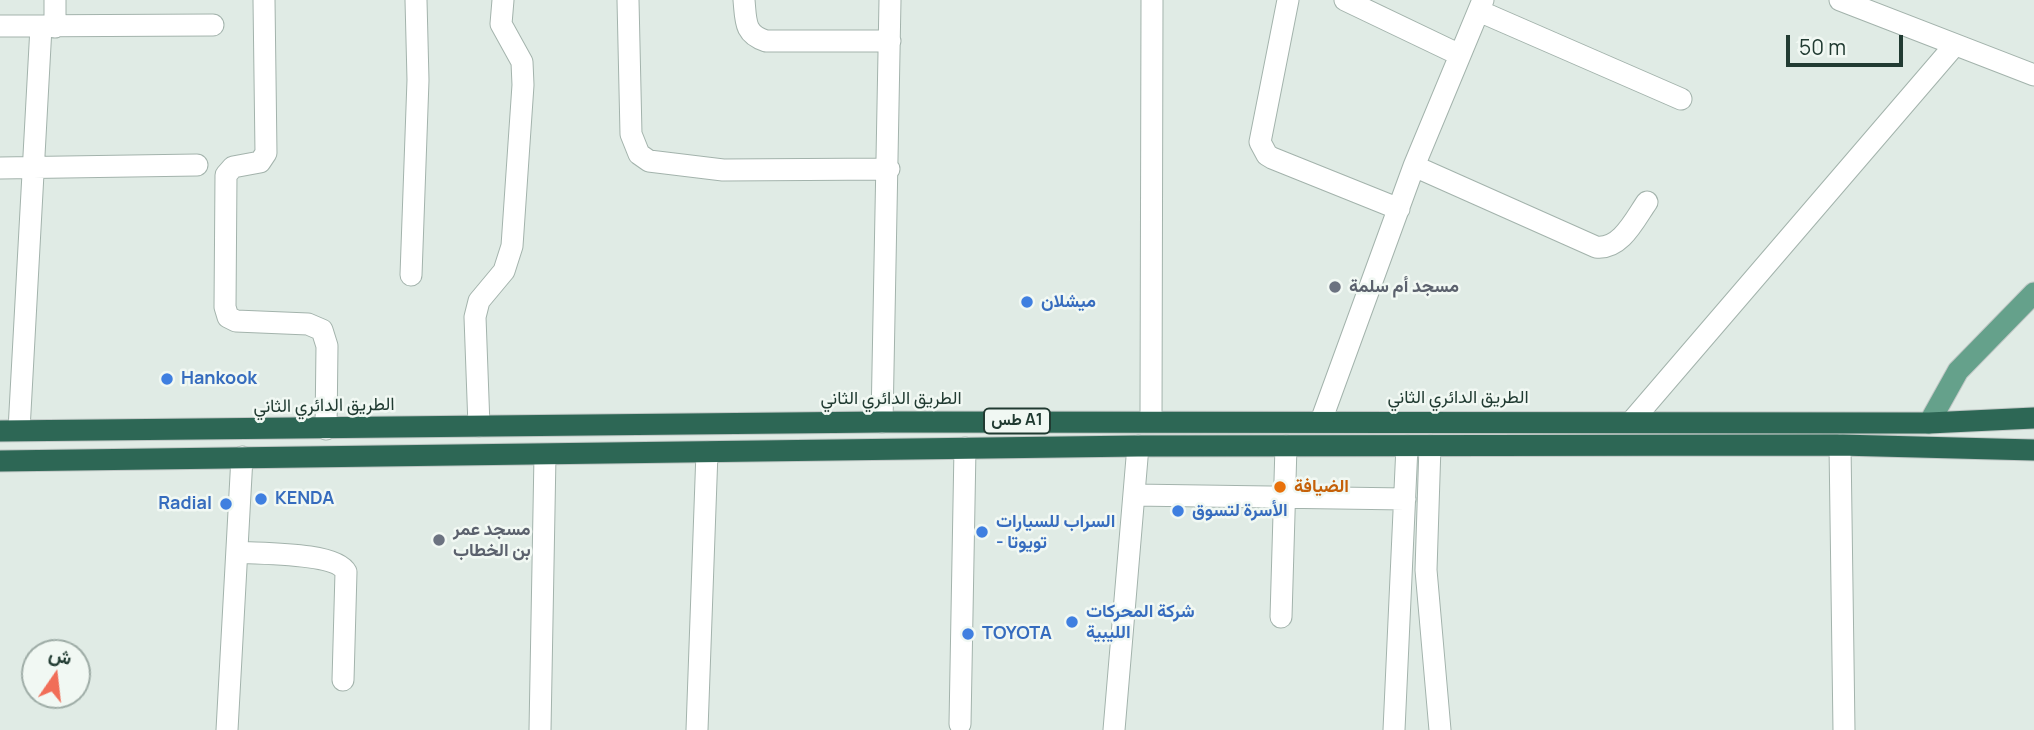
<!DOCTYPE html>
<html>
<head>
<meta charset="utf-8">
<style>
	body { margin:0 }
	#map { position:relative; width:2034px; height:730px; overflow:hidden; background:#e0ebe5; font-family:Manrope,Vazirmatn,sans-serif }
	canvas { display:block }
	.north { position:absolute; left:21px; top:639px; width:70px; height:70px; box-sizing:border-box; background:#f1f8f3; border:2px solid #9eaca6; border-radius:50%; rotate:14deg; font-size:19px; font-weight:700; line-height:28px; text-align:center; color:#213b32 }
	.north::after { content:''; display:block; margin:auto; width:24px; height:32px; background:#f16e58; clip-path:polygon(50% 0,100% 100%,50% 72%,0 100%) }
	.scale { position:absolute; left:1786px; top:35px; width:117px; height:32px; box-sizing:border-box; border:4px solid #213b32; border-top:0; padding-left:9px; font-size:21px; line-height:24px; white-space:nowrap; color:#213b32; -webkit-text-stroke:5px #f1f8f3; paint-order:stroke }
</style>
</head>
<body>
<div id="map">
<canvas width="2034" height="730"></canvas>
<div class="north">ش</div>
<div class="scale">50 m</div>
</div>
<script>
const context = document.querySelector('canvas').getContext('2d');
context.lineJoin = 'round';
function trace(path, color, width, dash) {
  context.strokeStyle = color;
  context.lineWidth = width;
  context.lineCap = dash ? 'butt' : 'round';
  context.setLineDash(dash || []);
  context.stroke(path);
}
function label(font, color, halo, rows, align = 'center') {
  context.font = font + ' Manrope,Vazirmatn,sans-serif';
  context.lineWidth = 5;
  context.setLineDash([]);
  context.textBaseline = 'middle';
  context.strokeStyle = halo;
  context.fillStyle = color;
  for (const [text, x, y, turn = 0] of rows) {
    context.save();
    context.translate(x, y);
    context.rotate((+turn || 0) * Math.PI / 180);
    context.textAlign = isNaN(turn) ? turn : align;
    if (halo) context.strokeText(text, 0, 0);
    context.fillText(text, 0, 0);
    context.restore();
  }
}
const minor = new Path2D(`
	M55,0V27
	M264,0L266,153L260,162L233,167L226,175L225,307L228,317L236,321L308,324L322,330L327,346L326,429
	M628,0L631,134L639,154L649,161L723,170L889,169
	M744,0C746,21 744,34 766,41H890
	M1288,0L1260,142L1267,155L1272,158L1399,209
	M1345,0L1460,55
	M1840,0L2034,75
	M1479,11L1681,99
	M0,26L213,25
	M1414,166L1596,247C1621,250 1635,219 1647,202
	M0,168L197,165
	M411,275L418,80L416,0
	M1151,421L1152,0
	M1321,421L1414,166L1483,0
	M1632,421L1954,46
	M882,422L890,0
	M479,426L475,317L479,301L504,271L512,246L523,85L522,62L501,24L503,0
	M19,430L41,27
	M1840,445L1844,730
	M1430,446L1426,570L1440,730
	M1134,495L1405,499
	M237,552C260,554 336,552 346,572L343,680
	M1281,617L1286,446
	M960,724L965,448
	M227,730L242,457
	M540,730L545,455
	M697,730L707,452
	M1114,730L1138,446
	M1394,730L1407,446`);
const major = new Path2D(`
	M1929,423L1958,371L2034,293`);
const highway = new Path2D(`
	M0,431L882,422L1929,423L2034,418
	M0,461L1138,446L1840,445L2034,450`);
const markers = [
	[1335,287,7,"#6b7280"],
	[1027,302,7,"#3f7fe0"],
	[167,379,7,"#3f7fe0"],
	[1280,487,7,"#e8710a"],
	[261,499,7,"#3f7fe0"],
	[226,504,7,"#3f7fe0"],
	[1178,511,7,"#3f7fe0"],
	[982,532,7,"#3f7fe0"],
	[439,540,7,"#6b7280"],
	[1072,622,7,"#3f7fe0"],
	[968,634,7,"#3f7fe0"]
];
const shields = [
	[1017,421,66]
];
const shieldNames = [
	["طس A1",1017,421]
];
const worshipNames = [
	["مسجد أم سلمة",1349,287],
	["مسجد عمر",453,530],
	["بن الخطاب",453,551]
];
const shopNames = [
	["ميشلان",1041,302],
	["Hankook",181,379],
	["KENDA",275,499],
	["Radial",212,504,"right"],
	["الأسرة لتسوق",1192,511],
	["السراب للسيارات",996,522],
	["- تويوتا",996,543],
	["شركة المحركات",1086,612],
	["الليبية",1086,633],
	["TOYOTA",982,634]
];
const streetNames = [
	["الطريق الدائري الثاني",1458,398],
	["الطريق الدائري الثاني",891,399],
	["الطريق الدائري الثاني",324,406,-1]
];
const foodNames = [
	["الضيافة",1294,487]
];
trace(minor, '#a3b3ac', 23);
trace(major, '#c1c8c6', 23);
trace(highway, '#c1c8c6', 23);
trace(minor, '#fff', 21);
trace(major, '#65a18b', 21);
trace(highway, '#2d6755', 21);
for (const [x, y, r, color] of markers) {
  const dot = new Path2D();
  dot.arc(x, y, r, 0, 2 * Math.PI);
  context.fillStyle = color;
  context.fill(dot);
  trace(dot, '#f1f8f3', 2.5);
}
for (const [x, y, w] of shields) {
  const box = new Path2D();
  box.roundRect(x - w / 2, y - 12.5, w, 25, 5);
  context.fillStyle = '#f1f8f3';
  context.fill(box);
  trace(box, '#213b32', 2);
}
label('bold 16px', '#213b32', null, shieldNames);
label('bold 18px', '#5b616d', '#f1f8f3', worshipNames, 'left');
label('bold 18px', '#366cbe', '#f1f8f3', shopNames, 'left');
label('18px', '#213b32', '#f1f8f3', streetNames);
label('bold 18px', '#c56008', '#f1f8f3', foodNames, 'left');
</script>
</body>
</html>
